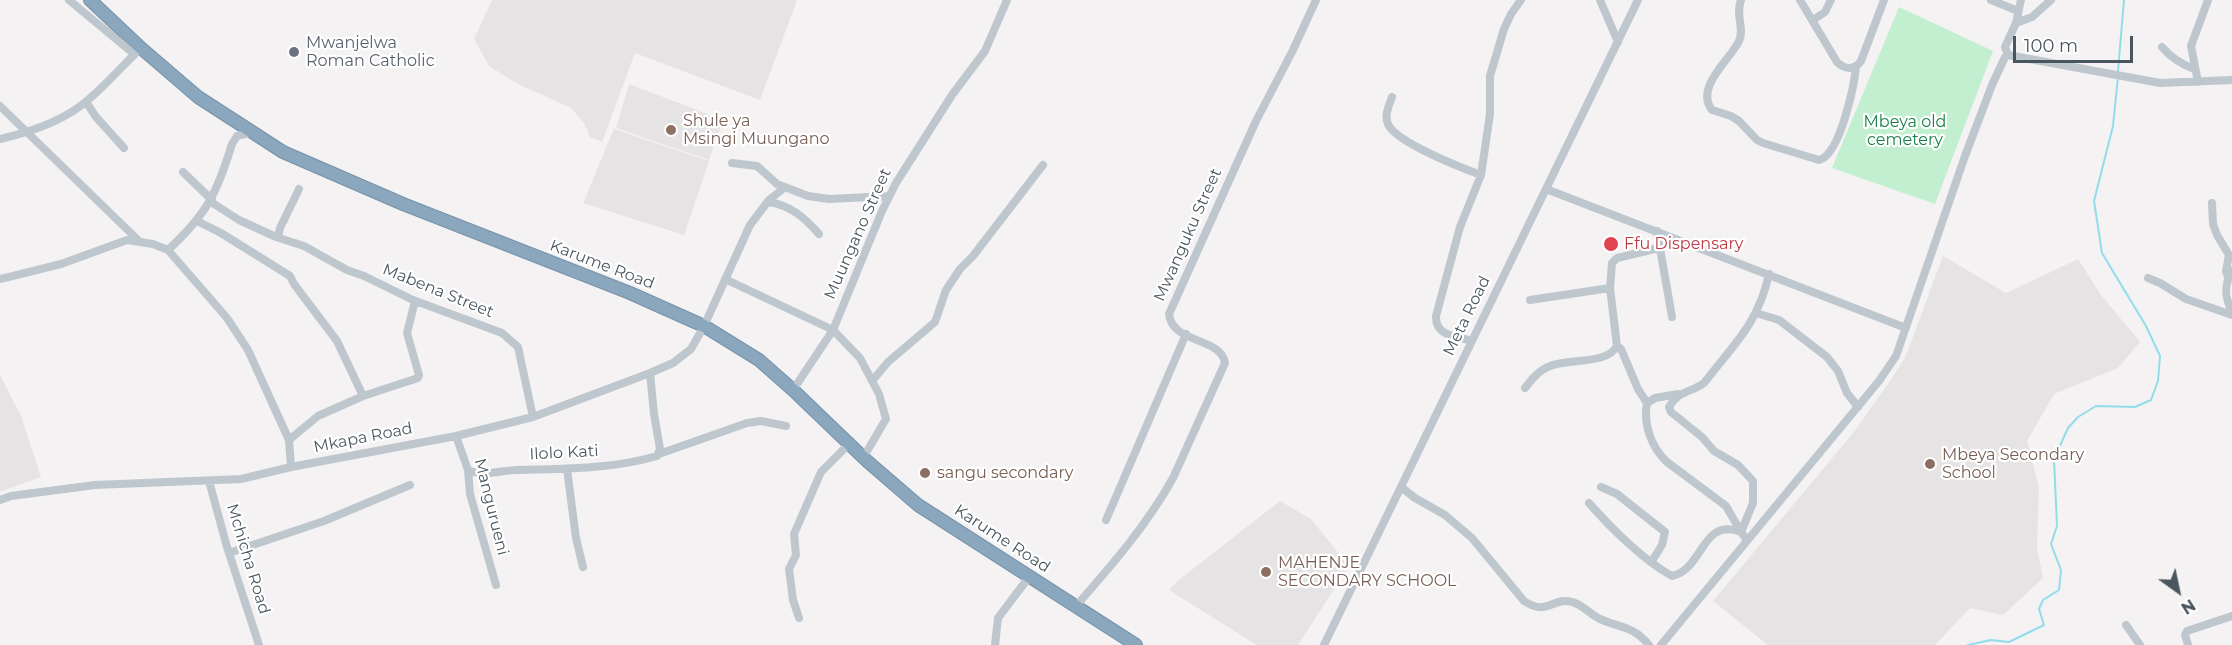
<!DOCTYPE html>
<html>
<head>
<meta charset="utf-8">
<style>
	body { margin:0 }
	#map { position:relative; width:2232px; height:645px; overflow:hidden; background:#f4f2f2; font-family:Montserrat,sans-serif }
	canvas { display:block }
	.north { position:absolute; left:2148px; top:561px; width:60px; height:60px; -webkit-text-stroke:4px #fff; paint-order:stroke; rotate:147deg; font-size:16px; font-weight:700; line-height:24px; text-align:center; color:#4a565f }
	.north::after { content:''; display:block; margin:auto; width:21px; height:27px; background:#4a565f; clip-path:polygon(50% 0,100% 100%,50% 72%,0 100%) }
	.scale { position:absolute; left:2013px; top:36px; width:120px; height:27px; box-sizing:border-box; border:3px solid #4a565f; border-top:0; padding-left:8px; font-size:18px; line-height:21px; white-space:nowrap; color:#4a565f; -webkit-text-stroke:4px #fff; paint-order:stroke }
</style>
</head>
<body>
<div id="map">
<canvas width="2232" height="645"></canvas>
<div class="north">N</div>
<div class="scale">100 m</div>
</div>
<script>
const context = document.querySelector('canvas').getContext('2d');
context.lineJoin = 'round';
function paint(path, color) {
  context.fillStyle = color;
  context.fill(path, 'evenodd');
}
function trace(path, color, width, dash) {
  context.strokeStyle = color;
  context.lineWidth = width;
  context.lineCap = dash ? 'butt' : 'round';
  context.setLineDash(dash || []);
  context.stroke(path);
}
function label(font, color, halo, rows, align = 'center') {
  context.font = font + ' Montserrat,sans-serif';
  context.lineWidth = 4.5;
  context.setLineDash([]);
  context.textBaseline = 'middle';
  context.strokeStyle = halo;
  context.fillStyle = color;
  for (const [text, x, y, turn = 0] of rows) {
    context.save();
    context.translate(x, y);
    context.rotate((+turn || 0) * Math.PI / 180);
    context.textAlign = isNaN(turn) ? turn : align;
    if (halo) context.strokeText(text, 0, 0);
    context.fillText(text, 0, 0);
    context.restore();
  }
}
const education = new Path2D(`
	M492,0H797L760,100L635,53L602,142L590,137L584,123L571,108L518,84L489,66L474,39Z
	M629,84L723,120L709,160L616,128Z
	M614,129L709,161L684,235L583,203Z
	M1943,256L2006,293L2078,259L2101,295L2140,342L2118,368L2054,394L2027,441L2039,487L2037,547L2043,578L2003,615L1970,608L1935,645H1768L1713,601L1853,433L1890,381L1905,358Z
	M0,375L21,416L41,477L2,491L0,490Z
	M1280,501L1311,519L1349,566L1298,645H1257L1169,590L1180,579Z`);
const green = new Path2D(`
	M1899,7L1993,51L1935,204L1832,168Z`);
const stream = new Path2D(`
	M2118,71L2124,0
	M1968,645L1991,640L2009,642L2044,625L2039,609L2043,600L2059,590L2061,570L2051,544L2057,526L2054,459L2068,428L2078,417L2096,406L2135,407L2151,400L2158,381L2160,356L2146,326L2102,253L2094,201L2113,126L2118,77`);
const minor = new Path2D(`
	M69,0L134,54
	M1600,0L1618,42
	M1741,0C1735,15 1745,29 1739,41C1731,59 1694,87 1712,110L1731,116L1739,121L1757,140L1763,143L1819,160C1840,155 1854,86 1856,67
	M1800,0L1837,62C1845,70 1855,70 1861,61L1884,0
	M1991,0L2018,11
	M1813,20L1825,12L1831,0
	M2016,23L2032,17L2051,0
	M2162,47C2171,58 2181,64 2194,69
	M2008,55L2005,47L2016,23L2021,0
	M2198,82L2191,46L2208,0
	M1392,97C1389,106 1384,115 1388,124C1395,142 1462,168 1481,175
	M86,102L96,117L124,148
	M0,106L139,241
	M0,139C31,132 64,121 88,100C107,84 123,65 141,48
	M732,163L757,166L777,184L808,196L829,199L889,196
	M183,172L212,200
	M1546,189L1906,328
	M211,202L239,220L276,237L304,246L347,270L364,276L413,300L502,333L518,347L533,417
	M768,202C790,205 804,217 819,234
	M2212,203L2213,224L2217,235L2229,255L2226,271L2228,277
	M197,221L221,233L290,276L294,284L337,341L363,396
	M1657,231L1672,317
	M278,237L280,228L299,189
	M168,250C207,214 217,193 232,144L237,136L253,132
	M2232,271C2224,285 2224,297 2232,311
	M2148,278L2160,283L2186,299L2232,315
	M0,279L61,264L127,240L153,244L168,250L227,318L248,350L289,440L291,467
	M725,279L833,330L860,358L879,394L886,419L863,458
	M1530,300L1610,288
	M1756,313L1779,320L1827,357L1838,371L1847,393L1858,407
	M1472,341C1456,336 1435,336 1436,316L1460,227L1481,175L1490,114V76L1504,29L1511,14L1521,0
	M1617,346L1621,349L1638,389L1647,403
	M872,381L888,362L935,322L946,290L960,269L973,256L1043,165
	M1525,388C1532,379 1539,370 1550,366C1569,358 1607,365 1617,346L1610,288L1612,263L1617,258L1659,248
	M793,390L833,330L882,211L896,183L952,95L985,51L1007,0
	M1678,394L1655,398L1647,403C1643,424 1651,447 1667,462L1726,506L1741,532
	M456,436L468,470L470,494L496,585
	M289,440L318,416L363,396L418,378L419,375L407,333L415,301
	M659,454L747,423L761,421L786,426
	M567,469L576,538L583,567
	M468,470C483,477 502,470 518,470C565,469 612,469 657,456L660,449L654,414L650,373
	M209,481L227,547L259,645
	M1401,487L1415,498L1445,515L1472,538L1524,601C1548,617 1553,596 1572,602C1582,604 1591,615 1600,619C1621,628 1633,626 1649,645
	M1601,487L1617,494L1665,532L1662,545L1652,561
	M0,500L11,496L95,485L241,479L291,467L456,436L533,417L650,373L673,363L691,349L704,326L750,225L769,200L784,188
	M1589,503C1610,527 1644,561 1672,576C1704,569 1701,517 1741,532
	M1106,520L1186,334
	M1747,540L1741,532L1753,503V481L1738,465L1714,451L1702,437L1671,412L1669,407C1679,390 1690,393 1704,383C1734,344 1758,324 1769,274
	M229,553L324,521L410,485
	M1076,606C1111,566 1147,525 1173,478L1225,363C1221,337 1172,344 1169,314L1256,121L1293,50L1316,0
	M799,618L793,600L789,569L796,555L794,534L821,472L849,444
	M2126,625L2140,645
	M995,645L998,618L1029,577
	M1324,645L1638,0
	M1661,645L1879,381L1896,356L1965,156L1992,85L2005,57L2008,55L2160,83L2232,80
	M2188,645L2185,635L2187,631L2232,616`);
const highway = new Path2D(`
	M90,0L141,48L198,97L283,152L403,204L630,293L704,326L759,360L793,390L867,461L918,505L1136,645`);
const markers = [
	[294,52,6,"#6b7280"],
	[671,130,6,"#8d6e63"],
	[1611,244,8,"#e0444e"],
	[1930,464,6,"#8d6e63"],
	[925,473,6,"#8d6e63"],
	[1266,572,6,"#8d6e63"]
];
const worshipNames = [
	["Mwanjelwa",306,43],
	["Roman Catholic",306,61]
];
const educationNames = [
	["Shule ya",683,121],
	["Msingi Muungano",683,139],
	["Mbeya Secondary",1942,455],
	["School",1942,473],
	["sangu secondary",937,473],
	["MAHENJE",1278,563],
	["SECONDARY SCHOOL",1278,581]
];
const parkNames = [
	["Mbeya old",1905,122],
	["cemetery",1905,140]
];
const streetNames = [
	["Muungano Street",858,234,-66],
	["Mwanguku Street",1188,235,-66],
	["Karume Road",602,265,21],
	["Mabena Street",438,291,22],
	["Meta Road",1467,316,-64],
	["Mkapa Road",363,438,-11],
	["Ilolo Kati",564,453,-3],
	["Mangurueni",491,507,76],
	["Karume Road",1002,539,33],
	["Mchicha Road",248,559,73]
];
const healthNames = [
	["Ffu Dispensary",1624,244]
];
paint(education, '#e5e3e4');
paint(green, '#c3efd1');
trace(stream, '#91ddeb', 2);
trace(highway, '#7692aa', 14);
trace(minor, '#bec7ce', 8);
trace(highway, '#8ba7be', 12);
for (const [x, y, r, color] of markers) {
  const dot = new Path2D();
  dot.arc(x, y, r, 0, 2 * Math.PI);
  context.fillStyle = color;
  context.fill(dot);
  trace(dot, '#fff', 2);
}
label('16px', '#5b616d', '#fff', worshipNames, 'left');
label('16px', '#785e54', '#fff', educationNames, 'left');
label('16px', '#1a8048', '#fff', parkNames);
label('16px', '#4a565f', '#fff', streetNames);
label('16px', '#be3a42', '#fff', healthNames, 'left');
</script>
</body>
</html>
